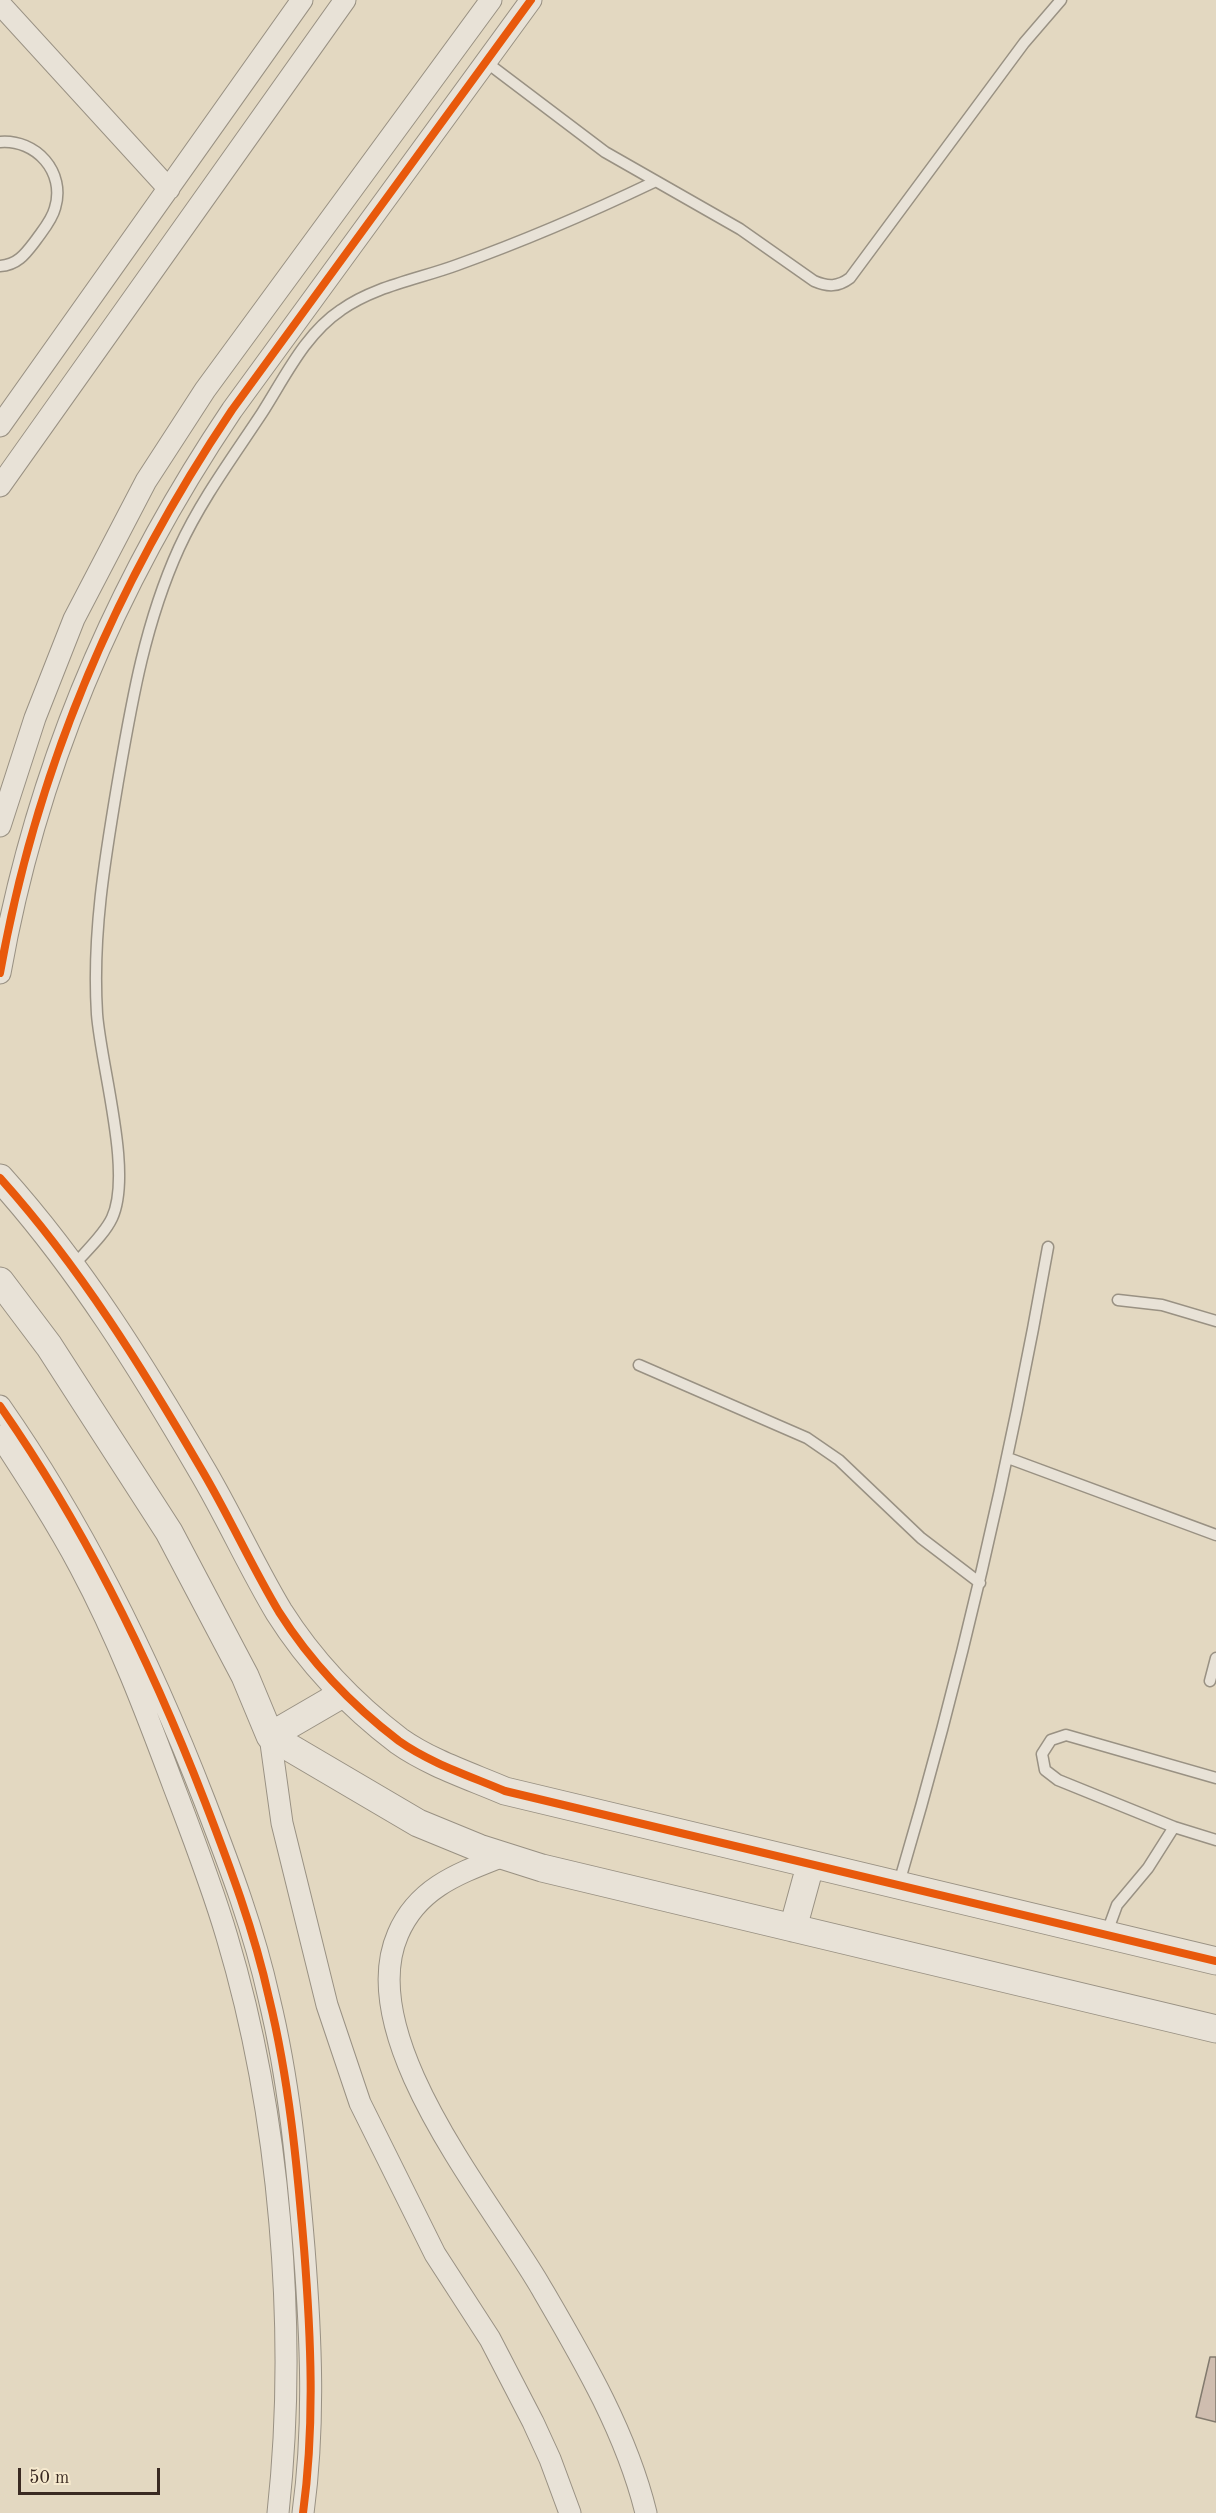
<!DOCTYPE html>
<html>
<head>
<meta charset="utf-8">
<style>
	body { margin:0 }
	#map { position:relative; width:1216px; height:2513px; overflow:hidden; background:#e3d8c1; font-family:"Old Standard TT",serif }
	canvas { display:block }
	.scale { position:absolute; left:18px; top:2468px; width:142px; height:27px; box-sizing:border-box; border:3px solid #3a2a22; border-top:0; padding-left:8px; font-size:18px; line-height:21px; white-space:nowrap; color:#3a2a22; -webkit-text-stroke:4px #f6e9ce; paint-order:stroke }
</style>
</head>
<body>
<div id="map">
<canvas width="1216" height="2513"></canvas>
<div class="scale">50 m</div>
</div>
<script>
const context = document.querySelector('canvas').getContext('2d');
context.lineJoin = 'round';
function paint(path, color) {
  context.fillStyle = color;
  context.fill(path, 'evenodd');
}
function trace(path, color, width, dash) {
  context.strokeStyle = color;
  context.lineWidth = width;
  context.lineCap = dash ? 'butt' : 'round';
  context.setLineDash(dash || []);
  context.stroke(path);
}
const building = new Path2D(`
	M1210,2357H1216V2422L1196,2417Z`);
const service = new Path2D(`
	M486,62L605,152L740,229L814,281C828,287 838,287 850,278L1024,43L1061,0
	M0,142C36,139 66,172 55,208C52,220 43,230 36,240C26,253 18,265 0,266
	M73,1266C86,1251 104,1235 112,1218C133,1173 101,1067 97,1014C92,934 105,858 118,781C132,700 145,623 179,548C201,500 233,457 262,413C285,377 305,334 341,310C375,286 419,279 457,265C524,241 589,213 654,182
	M1118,1300L1162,1305L1216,1321
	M639,1365L807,1438L839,1460L921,1538L980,1583
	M1008,1458L1216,1535
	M1210,1681L1216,1658
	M1216,1778L1066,1735L1051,1740L1042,1754L1045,1770L1058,1780L1174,1827L1216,1840
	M899,1883C961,1674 1010,1462 1048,1247
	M1106,1935L1117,1905L1148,1868L1174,1827`);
const minor = new Path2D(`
	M0,4L169,189
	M0,426L302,0
	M0,486L345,0
	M0,826L35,718L74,619L146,481L205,390L491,0
	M0,973C36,769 117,581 232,410L531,0
	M0,1406C86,1529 151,1662 205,1802C230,1867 254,1930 269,1998C289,2080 297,2164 304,2248C311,2337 315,2425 303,2513
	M0,1436C28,1479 56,1522 80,1567C118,1638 146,1712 174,1787C193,1837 212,1886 227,1937C280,2114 298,2330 278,2513
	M270,1736L282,1823L327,2005L360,2103L435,2254L490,2339L533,2422L550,2459L570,2513
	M503,1856C460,1873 418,1887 398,1934C353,2037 489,2199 539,2284C581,2356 626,2431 646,2513`);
const tertiary = new Path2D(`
	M0,1178C80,1267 143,1369 203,1472C230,1518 252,1567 279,1612C310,1661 353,1706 399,1741C430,1763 470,1776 505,1791L1216,1961
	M0,1281L49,1346L169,1532L245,1676L270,1736L418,1823L479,1848L542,1868L1216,2029
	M270,1736L344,1693
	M793,1928L810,1866`);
const cycleway = new Path2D(`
	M0,973C36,769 117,581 232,410L531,0
	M0,1178C80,1267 143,1369 203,1472C230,1518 252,1567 279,1612C310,1661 353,1706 399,1741C430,1763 470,1776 505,1791L1216,1961
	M0,1406C86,1529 151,1662 205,1802C230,1867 254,1930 269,1998C289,2080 297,2164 304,2248C311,2337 315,2425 303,2513`);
paint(building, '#cfbdaf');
trace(building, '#827a6e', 1.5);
trace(service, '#999183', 13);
trace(minor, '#999183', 23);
trace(tertiary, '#999183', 29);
trace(service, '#e8e2d7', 10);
trace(minor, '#e8e2d7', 21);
trace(tertiary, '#e8e2d7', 27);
trace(cycleway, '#e8590c', 8);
</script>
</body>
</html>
